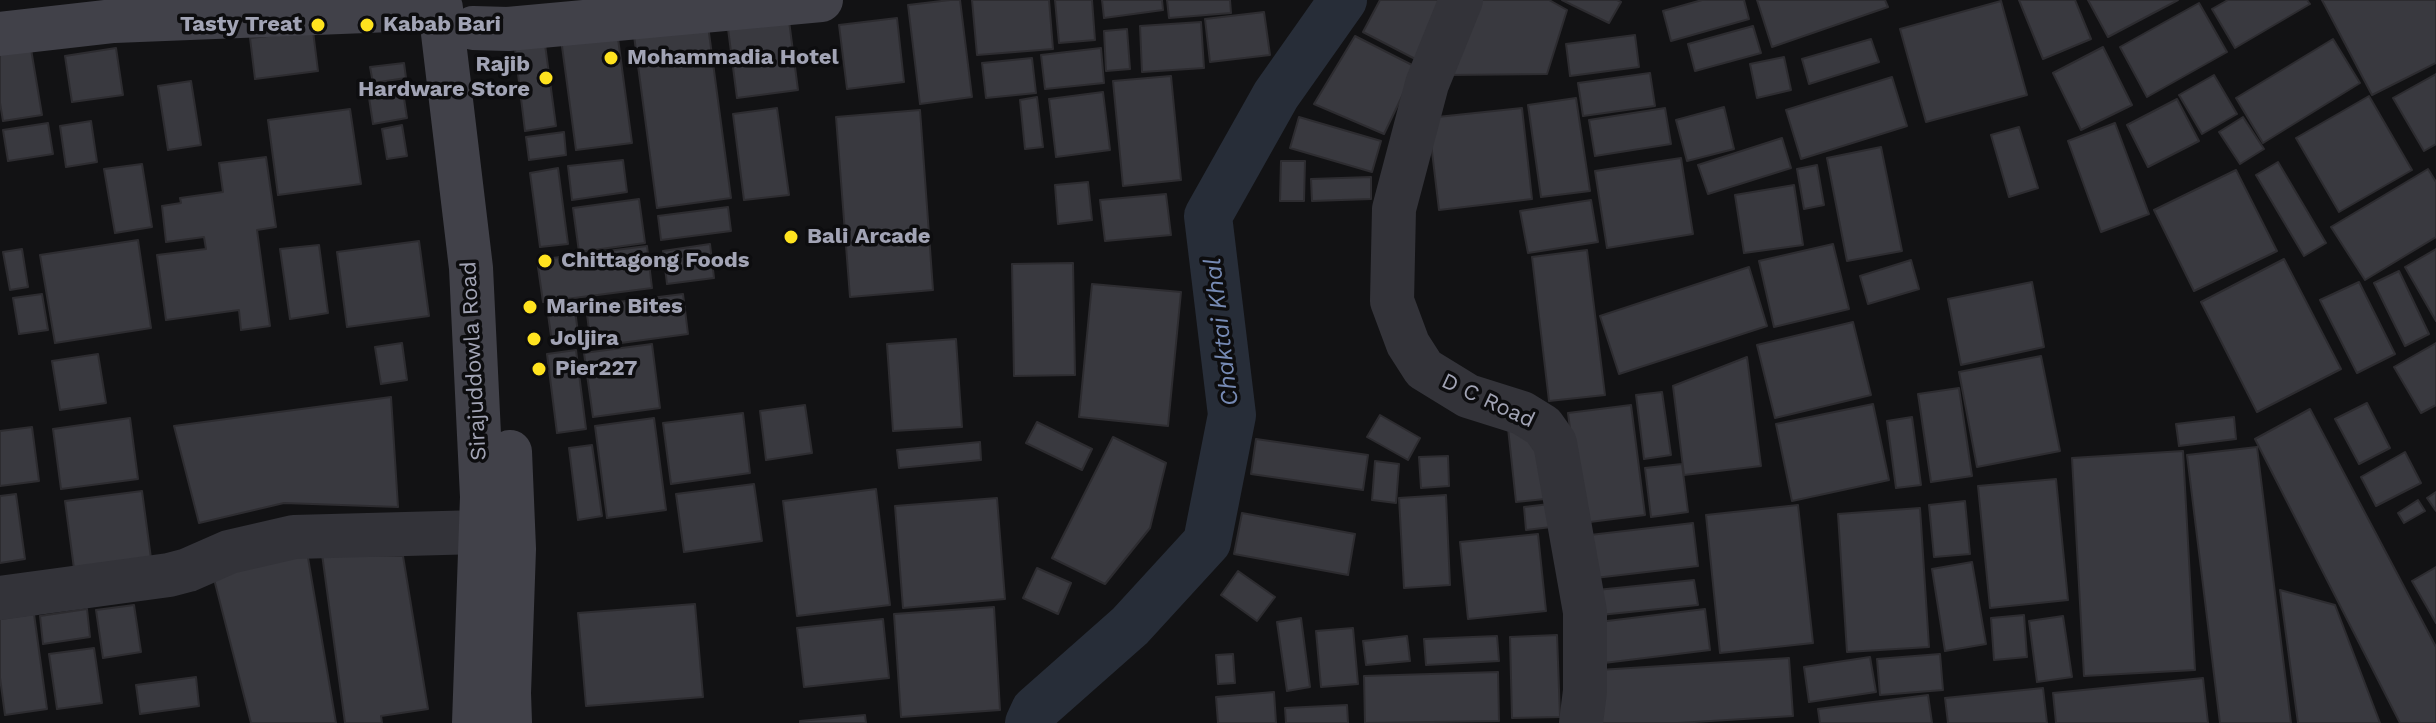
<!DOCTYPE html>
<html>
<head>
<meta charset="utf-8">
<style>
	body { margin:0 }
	canvas { display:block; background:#121214 }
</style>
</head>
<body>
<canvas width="2436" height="723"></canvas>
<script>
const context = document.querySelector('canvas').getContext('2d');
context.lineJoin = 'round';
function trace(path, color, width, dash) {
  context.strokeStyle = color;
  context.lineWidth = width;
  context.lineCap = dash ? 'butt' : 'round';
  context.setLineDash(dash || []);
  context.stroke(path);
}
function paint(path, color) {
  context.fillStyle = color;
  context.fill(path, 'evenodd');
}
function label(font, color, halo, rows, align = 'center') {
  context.font = font + ' "Work Sans",sans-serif';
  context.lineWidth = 7;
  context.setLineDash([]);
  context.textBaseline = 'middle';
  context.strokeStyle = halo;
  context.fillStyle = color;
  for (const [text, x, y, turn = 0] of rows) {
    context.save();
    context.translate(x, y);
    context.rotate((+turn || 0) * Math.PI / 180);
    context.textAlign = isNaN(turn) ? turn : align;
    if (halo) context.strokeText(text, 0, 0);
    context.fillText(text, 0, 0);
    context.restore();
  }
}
const canal = new Path2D(`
	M1029,723L1035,710L1130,626L1207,542L1232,415L1208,216L1276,95L1343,0`);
const building = new Path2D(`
	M950,0H960L972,97L920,104L908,5Z
	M972,0H1049L1053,49L977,55Z
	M1055,0H1092L1095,40L1059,43Z
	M1102,0H1162L1163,10L1104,18Z
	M1167,0H1230L1231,13L1169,18Z
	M1380,0H1454L1421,62L1363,32Z
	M1481,0H1549L1567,10L1547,74L1449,75Z
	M1562,0H1617L1621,2L1609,23Z
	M1702,0H1744L1749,19L1671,41L1663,11Z
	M1757,0H1885L1888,7L1772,47Z
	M2019,0H2075L2091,39L2043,59Z
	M2088,0H2178L2108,37Z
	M2228,0H2307L2310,4L2235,48L2212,9Z
	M2322,0H2436V63L2372,95Z
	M2001,1L2027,95L1926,122L1900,29Z
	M2199,3L2227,52L2147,97L2120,47Z
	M1264,12L1270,55L1210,62L1205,19Z
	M788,13L798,90L737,98L727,21Z
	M707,18L731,198L657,208L633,28Z
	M897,18L904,82L847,89L839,25Z
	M1201,22L1204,68L1142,72L1140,26Z
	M1753,26L1761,53L1695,71L1688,44Z
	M1127,29L1130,69L1106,71L1104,31Z
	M313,31L318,71L255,79L250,38Z
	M617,31L632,143L576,150L561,39Z
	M1635,35L1639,67L1570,76L1566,44Z
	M1355,36L1416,67L1384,134L1314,104Z
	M544,37L556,126L525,131L514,41Z
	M1871,39L1879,62L1809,84L1802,59Z
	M2333,39L2360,83L2263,143L2236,98Z
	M2103,47L2132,105L2081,130L2053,73Z
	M116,48L123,95L72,102L65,56Z
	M1101,48L1104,83L1045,89L1041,55Z
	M31,49L42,115L3,121L0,103V54Z
	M1784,57L1791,90L1757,98L1750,64Z
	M1032,58L1036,93L986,98L982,63Z
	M404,63L406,78L373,83L370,67Z
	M1650,73L1655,106L1583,116L1578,83Z
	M2436,74V144L2424,151L2393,98Z
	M2214,75L2237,114L2202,134L2179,95Z
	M1171,76L1181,180L1123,186L1113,81Z
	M1892,77L1907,126L1801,159L1786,110Z
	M191,81L201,145L168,150L158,86Z
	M402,85L407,118L373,124L368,91Z
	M1103,92L1110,150L1056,157L1049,99Z
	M2369,96L2412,170L2339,212L2296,138Z
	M1037,97L1043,147L1025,149L1020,100Z
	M1576,98L1590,191L1541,197L1528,105Z
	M2177,99L2199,141L2148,167L2127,125Z
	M1724,107L1734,149L1687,161L1676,120Z
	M777,108L789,195L744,200L733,114Z
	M1522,108L1532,199L1439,210L1428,118Z
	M1665,108L1671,144L1595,156L1589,120Z
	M350,109L361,184L278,195L268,120Z
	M920,110L933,290L850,297L836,117Z
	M1299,117L1381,141L1372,172L1290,148Z
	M2243,117L2264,149L2240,164L2219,132Z
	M91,121L97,162L66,167L60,126Z
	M48,123L53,154L8,161L3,130Z
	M2115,123L2149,214L2101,232L2068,141Z
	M402,125L407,156L387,159L382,129Z
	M2019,127L2038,188L2009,197L1991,135Z
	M564,132L566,155L529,160L526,137Z
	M1782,138L1791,168L1708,194L1698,165Z
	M1881,147L1902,251L1847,261L1827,158Z
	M266,157L276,227L257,230L270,326L241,330L239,310L166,320L157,255L206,249L204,237L166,242L162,206L181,203L180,198L223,192L219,163Z
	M1681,158L1693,234L1607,248L1595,171Z
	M623,160L627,192L572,200L568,166Z
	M1281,161H1305L1304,201H1280Z
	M2278,162L2326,243L2304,256L2256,175Z
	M142,164L152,227L115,233L104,169Z
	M1817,165L1824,205L1804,209L1797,169Z
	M558,168L568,244L540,247L530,173Z
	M2428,169L2436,182V237L2365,280L2331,227Z
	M2236,170L2277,251L2194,291L2154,210Z
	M1371,177V199L1312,201L1311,179Z
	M1088,182L1092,220L1058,224L1055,185Z
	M1794,185L1803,245L1744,253L1735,195Z
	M1166,194L1171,235L1105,241L1100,200Z
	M639,199L645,243L579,252L573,208Z
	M1591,200L1598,242L1528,253L1520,211Z
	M728,207L731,231L661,240L658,216Z
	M138,240L151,328L55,343L40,255Z
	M419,241L429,316L347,327L337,252Z
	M710,244L714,278L667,284L663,251Z
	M1833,244L1849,309L1774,327L1759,261Z
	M319,245L328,313L290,319L280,249Z
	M647,246L652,288L543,302L537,260Z
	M22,249L28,287L10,290L3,252Z
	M2436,249V321L2405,267Z
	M1587,250L1605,395L1549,401L1532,257Z
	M2284,259L2341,369L2257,412L2201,302Z
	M1911,260L1919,289L1868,304L1860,276Z
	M1073,263L1075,375L1014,376L1012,264Z
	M1749,267L1767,326L1619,374L1600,316Z
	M2399,271L2429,334L2405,346L2374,283Z
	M2032,282L2044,347L1961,365L1948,299Z
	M2359,282L2395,354L2357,373L2320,300Z
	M1092,284L1181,292L1168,426L1079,417Z
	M42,294L48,330L19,334L13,298Z
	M683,294L688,334L591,347L586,306Z
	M574,303L579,340L552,343L547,307Z
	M1853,322L1871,395L1775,418L1757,345Z
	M956,339L962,427L893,431L887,344Z
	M402,343L407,380L381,384L375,347Z
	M2436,343V405L2421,413L2394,367Z
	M652,344L660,408L593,417L584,353Z
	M576,350L586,429L557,433L547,354Z
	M98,354L106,403L60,410L52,361Z
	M2041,356L2060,451L1977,467L1959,372Z
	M1747,357L1761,466L1684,475L1673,386Z
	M1959,388L1972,476L1931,482L1918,394Z
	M1662,392L1671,455L1644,459L1636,395Z
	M391,397L398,507L284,503L199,523L174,426Z
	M2367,403L2390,448L2359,464L2335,419Z
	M1873,404L1889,480L1792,501L1776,424Z
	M805,405L812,453L766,460L760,411Z
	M1631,405L1645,515L1582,523L1568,413Z
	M2310,409L2436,647V723H2400L2255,439Z
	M743,413L750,473L671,484L663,423Z
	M1380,415L1420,438L1408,460L1367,437Z
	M1912,417L1921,485L1896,488L1887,421Z
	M2234,417L2236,439L2179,446L2176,424Z
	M130,418L138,479L61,489L53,429Z
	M654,418L666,510L607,518L595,426Z
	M1037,422L1092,449L1082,470L1026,443Z
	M1537,424L1545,499L1516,502L1508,428Z
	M32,427L39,481L0,486V431Z
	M1113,437L1166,463L1150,528L1105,584L1052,558Z
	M1256,439L1368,455L1363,490L1251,474Z
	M980,442L981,460L899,468L897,450Z
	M592,445L602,516L578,520L569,448Z
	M2257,447L2291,723H2220L2187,455Z
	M2183,451L2195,670L2084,676L2072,458Z
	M2405,452L2421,483L2376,506L2361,477Z
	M1448,456L1449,486L1421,488L1419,457Z
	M1375,461L1399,464L1396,503L1372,500Z
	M1682,464L1688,512L1651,517L1645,468Z
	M2056,479L2068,600L1990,608L1978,486Z
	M754,484L762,541L684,552L676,494Z
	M876,489L890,605L797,616L783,501Z
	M142,491L152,566L75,576L65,501Z
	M2436,492V511L2427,498Z
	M16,494L25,559L0,563V496Z
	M1446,495L1450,585L1404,588L1399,498Z
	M997,498L1005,599L903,608L895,506Z
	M2418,500L2425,511L2404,523L2398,513Z
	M1965,501L1970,554L1934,557L1929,505Z
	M1558,503L1560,526L1526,530L1524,507Z
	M1798,505L1813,643L1720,653L1706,515Z
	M1920,508L1929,647L1847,652L1838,514Z
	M1242,513L1355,534L1348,575L1234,554Z
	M1693,523L1698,566L1595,578L1590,535Z
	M1538,534L1546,611L1468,619L1460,542Z
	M306,546L336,723H251L214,579Z
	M322,554L403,556L428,709L381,716L382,723H345Z
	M1972,562L1986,644L1945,651L1932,569Z
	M2436,567V623L2412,581Z
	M1037,568L1071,583L1058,614L1023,598Z
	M1238,571L1275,597L1257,621L1221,595Z
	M1694,580L1698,605L1600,615L1597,590Z
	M2280,590L2335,605L2380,723H2298Z
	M695,604L703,697L586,706L578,613Z
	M134,605L141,652L103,658L96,610Z
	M994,607L1000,710L901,717L894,614Z
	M87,609L90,637L43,644L40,616Z
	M1705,609L1710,650L1604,663L1599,622Z
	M34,614L47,709L5,715L0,678V619Z
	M2024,615L2027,657L1994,660L1991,618Z
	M2063,616L2072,677L2037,682L2029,621Z
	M1301,618L1310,687L1287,691L1277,622Z
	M883,619L889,678L804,687L797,628Z
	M1353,628L1358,684L1321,687L1316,631Z
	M1557,635L1560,717L1512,718L1510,637Z
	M1407,636L1410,661L1366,665L1363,641Z
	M1497,636L1499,661L1426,665L1424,639Z
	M94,648L102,703L57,709L49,654Z
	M1233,654L1235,683L1218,684L1216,655Z
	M1940,654L1943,690L1880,695L1877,659Z
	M1870,657L1876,692L1809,702L1804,667Z
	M1789,658L1793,716L1678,723H1601L1599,670Z
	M1498,672L1499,721L1365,723L1364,676Z
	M196,677L199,706L140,714L136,685Z
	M2203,678L2208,723H2056L2053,693Z
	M2043,688L2047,723H1948L1945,698Z
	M1274,692L1276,723H1218L1216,697Z
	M1928,695L1932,723H1820L1818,709Z
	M1347,705L1348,723H1286L1285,708Z
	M865,715L866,723H800V721Z`);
const street = new Path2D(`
	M1461,0L1427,84L1394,209L1392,301L1408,344L1424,369L1468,396L1522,413L1543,426L1555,443L1585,612V691L1581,723
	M0,598L169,575L188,570L229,552L294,537L480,532`);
const secondary = new Path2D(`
	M439,0L471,268L482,497L474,723
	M473,28L508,29L821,0
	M0,34L114,21L441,8
	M510,723L509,693L514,549L510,452`);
const markers = [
	[318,25,8,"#ffe31f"],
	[367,25,8,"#ffe31f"],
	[611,58,8,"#ffe31f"],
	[546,78,8,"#ffe31f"],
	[791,237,8,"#ffe31f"],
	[545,261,8,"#ffe31f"],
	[530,307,8,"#ffe31f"],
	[534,339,8,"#ffe31f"],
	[539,369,8,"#ffe31f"]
];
const poiNames = [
	["Tasty Treat",302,25,"right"],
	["Kabab Bari",383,25],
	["Mohammadia Hotel",627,58],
	["Rajib",530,65,"right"],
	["Hardware Store",530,90,"right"],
	["Bali Arcade",807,237],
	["Chittagong Foods",561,261],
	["Marine Bites",546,307],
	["Joljira",550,339],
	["Pier227",555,369]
];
const streetNames = [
	["Sirajuddowla Road",474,361,-93],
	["D C Road",1488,401,25]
];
const waterNames = [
	["Chaktai Khal",1222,332,-97]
];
trace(canal, '#272d38', 48);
paint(building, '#39393f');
trace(building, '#2d2c30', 2);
trace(street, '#333339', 44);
trace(secondary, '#414149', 44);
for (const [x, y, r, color] of markers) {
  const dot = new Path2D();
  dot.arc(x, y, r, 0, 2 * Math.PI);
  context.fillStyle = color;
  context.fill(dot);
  trace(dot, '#0d0d0f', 3);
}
label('bold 22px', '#a2a4b5', '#0d0d0f', poiNames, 'left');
label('22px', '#a2a4b5', '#0d0d0f', streetNames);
label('italic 24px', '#768ab4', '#0d0d0f', waterNames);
</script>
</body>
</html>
